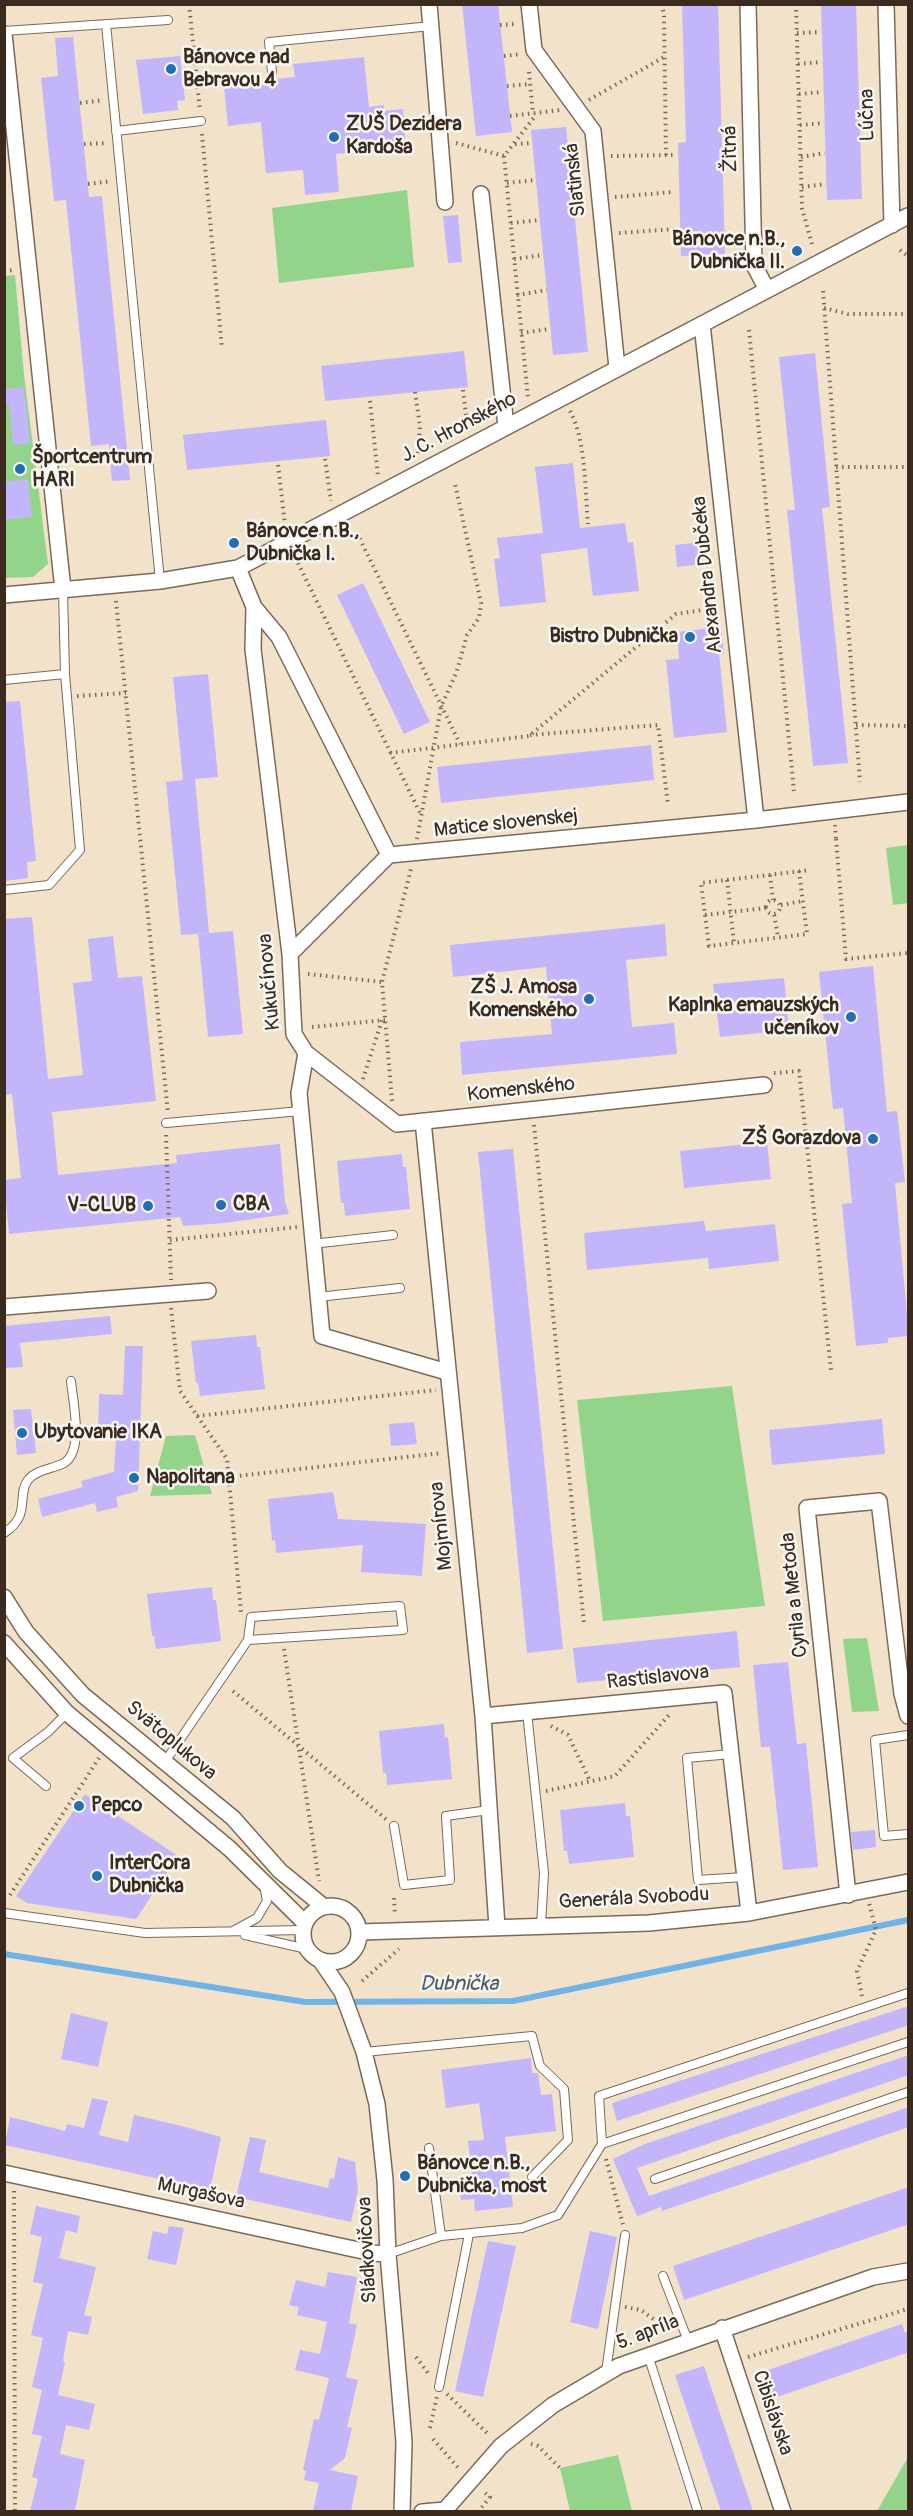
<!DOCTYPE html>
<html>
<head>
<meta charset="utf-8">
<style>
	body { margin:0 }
	#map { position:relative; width:913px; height:2516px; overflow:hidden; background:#f2e2c9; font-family:Pangolin,sans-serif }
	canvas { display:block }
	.frame { position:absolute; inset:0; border:6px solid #3b2a1e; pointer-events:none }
</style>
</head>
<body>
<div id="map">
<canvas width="913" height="2516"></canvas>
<div class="frame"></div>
</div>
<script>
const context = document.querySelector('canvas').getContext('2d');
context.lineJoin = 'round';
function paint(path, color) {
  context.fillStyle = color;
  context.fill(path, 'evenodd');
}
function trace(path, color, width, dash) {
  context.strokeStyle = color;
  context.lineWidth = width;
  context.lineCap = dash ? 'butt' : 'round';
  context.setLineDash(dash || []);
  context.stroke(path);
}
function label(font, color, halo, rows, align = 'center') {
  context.font = font + ' Pangolin,sans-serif';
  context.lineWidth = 5;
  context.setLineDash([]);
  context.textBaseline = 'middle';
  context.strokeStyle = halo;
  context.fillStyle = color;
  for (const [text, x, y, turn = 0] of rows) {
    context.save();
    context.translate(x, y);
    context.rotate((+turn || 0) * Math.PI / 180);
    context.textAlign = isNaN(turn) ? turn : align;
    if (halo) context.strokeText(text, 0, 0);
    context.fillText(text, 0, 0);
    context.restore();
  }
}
const green = new Path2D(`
	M407,190L414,267L279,283L272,208Z
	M15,275L24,375L48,564L33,577L5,578L4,276Z
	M908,845V903L893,905L886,848Z
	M732,1386L765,1606L603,1621L577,1400Z
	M195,1435L212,1494L150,1496L166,1436Z
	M867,1638L879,1711L852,1712L843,1639Z
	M618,2455L632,2511H570L560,2468Z
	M908,2457V2511H877Z`);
const stream = new Path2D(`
	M4,1954L305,2002L513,2001L908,1920`);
const building = new Path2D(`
	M462,4H498L512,132L476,136Z
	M682,4H718L725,254L681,256L678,143L686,142Z
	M821,4H856L862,199L827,200Z
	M73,37L89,197L102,196L130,480L112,481L109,444L91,446L66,200L54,201L41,78L58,76L55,38Z
	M180,56L185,100L177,101L178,110L143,114L136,60Z
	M364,57L369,107L384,105V111L403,109L406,148L336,154L339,192L305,195L303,170L266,173L261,122L228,126L224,87L260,84L259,81L295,77L293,64Z
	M566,127L588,352L553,355L531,130Z
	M458,215L462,262L448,263L443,216Z
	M464,351L468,387L325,401L321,366Z
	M815,353L830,507L822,508L848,763L813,766L787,510H795L779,357Z
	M24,387L30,443L13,445L9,404H4V389Z
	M326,420L330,456L187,470L183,435Z
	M573,463L580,528L625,523L628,543L633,542L639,591L593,596L587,548L541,554L546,602L500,607L494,559L500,558L497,538L543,533L535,467Z
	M28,479L32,517L4,520V482Z
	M701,542L703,564L677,567L675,545Z
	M363,583L430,722L404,734L337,595Z
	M721,627L724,654H719L727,732L674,738L666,660L679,659L677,632Z
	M208,674L218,777L195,779L209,933L181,935L166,782L183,780L173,677Z
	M20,701L36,861L27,862L28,878L4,881V702Z
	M651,745L654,780L441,803L437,767Z
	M32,917L48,1079L83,1075L73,983L92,981L88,939L113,936L118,978L142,976L156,1101L52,1112L58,1175L177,1163L176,1155L280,1144L285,1202L289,1214L224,1223L183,1226L180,1217L9,1234L4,1180L21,1178L12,1094L4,1095V919Z
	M665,924L667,956L626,960L632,1027L674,1023L677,1054L462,1075L460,1042L552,1034L546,967L453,977L450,945Z
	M233,931L243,1034L208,1037L198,934Z
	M873,966L887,1112L897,1111L905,1182L895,1183L909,1336L888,1338V1343L856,1346L842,1204L852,1203L843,1108L833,1109L819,972Z
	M784,978L789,1030L720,1037L713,984Z
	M767,1142L771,1179L684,1188L680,1151Z
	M513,1149L563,1649L527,1653L478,1152Z
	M402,1154L403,1167H406L410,1209L345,1216L344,1203H341L337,1161Z
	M704,1221L706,1231L775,1224L779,1261L709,1269L708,1258L587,1270L584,1233Z
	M110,1316L112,1334L20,1343L23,1367L4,1368V1326Z
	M256,1335L257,1347H260L265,1389L200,1396L198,1383H196L191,1341Z
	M125,1346H143L138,1491L116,1497L118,1507L97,1512L95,1503L42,1517L38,1499L83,1487L81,1481L114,1472L116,1438H98L99,1394L123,1395Z
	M31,1409L36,1453L17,1455L13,1410Z
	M882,1419L885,1454L772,1465L769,1430Z
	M414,1422L417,1444L391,1446L389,1424Z
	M333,1492L338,1519L426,1524L422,1576L361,1572L363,1545L276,1553L275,1540L272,1541L268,1499Z
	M212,1587L213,1600H216L221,1641L156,1649L154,1636H152L147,1594Z
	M737,1631L740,1667L577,1683L573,1648Z
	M788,1662L797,1744L806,1743L818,1867L783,1870L770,1747H761L753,1665Z
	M444,1724L445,1738L448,1737L452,1779L387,1785L386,1773H383L379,1731Z
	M85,1794L178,1856L136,1919L27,1903L16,1896Z
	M625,1803L626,1816H630L634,1857L569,1864L567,1851H564L560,1810Z
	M875,1830L876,1847L853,1850L851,1832Z
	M909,2006V2025L617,2121L612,2103Z
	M71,2013L108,2022L98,2067L61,2059Z
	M909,2055V2075L637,2168L649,2196L909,2107V2127L662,2211L661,2207L637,2216L613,2159L645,2144Z
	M531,2058L532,2073H538L541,2095L552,2094L556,2131L505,2137L513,2207L475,2211L474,2199L461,2200L459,2178L472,2177L468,2141L484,2140L479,2103L446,2108L441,2070Z
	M92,2098L108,2101L99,2135L128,2142L134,2115L178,2125L221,2137L210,2190L5,2145L10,2117L65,2131L67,2124L84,2128Z
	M250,2137L266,2140L259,2172L328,2188L330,2178L334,2179L338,2157L355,2162L358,2190L351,2222L236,2197Z
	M909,2187V2224L684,2300L673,2266Z
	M36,2206L80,2216L77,2233L66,2230L59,2258L96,2267L84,2315L92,2317L88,2335L68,2331L63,2361L65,2362L58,2395L95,2404L89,2430L66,2425L60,2454L85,2460L75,2511H30L38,2479L32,2477L42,2436L32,2434L42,2390L32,2387L43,2338L31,2335L43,2284L33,2282L42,2237L30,2234Z
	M169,2226L184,2228L176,2265L147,2259L153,2231L167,2234Z
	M590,2231L617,2237L598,2329L570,2322Z
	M488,2241L516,2246L483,2397L455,2391Z
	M328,2272L357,2277L349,2323L357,2325L346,2377L358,2380L347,2427L352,2428L345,2458L330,2470L358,2476L351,2511H313L319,2483L304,2480L306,2471L303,2470L314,2419L319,2420L329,2378L295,2370L300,2350L320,2354L327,2322L297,2315L299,2307L289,2305L296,2280L325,2287Z
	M902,2324L905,2333L909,2331V2352L774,2398L765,2371Z
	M704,2366L712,2390L753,2511H721L675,2375Z`);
const path = new Path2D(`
	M189,4L200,111
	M662,4L664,16L666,155
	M796,4L802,208L813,248
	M500,25L515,24
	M797,33L821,32
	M504,56L521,54
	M798,64L822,62
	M529,72L533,114
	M507,86L530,84
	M799,94L823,92
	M589,100L664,57
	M80,103L103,100
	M510,116L560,110
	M800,125L824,123
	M202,134L222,349
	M456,143L504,156L536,115
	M84,144L107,143
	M515,144L532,143
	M504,156L528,398
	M611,156L673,155
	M801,157L825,153
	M507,183L536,180
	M88,184L111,181
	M802,187L826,184
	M615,197L673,192
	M511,223L540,220
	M619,233L675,229
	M900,250L908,256
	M514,259L543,255
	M4,271L14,270
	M823,291L860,782
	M517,295L547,290
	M824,308L848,314H908
	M749,330L794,791
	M521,333L550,329
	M463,390L468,430
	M415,392L420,426L418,456
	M370,401L378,476
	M570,411C586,440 585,491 588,524
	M325,459L331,501
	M278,465L285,525
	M836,467H908
	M357,533L460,744
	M298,563L421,815
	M116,601L168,1113
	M77,696L126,693
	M856,725L908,726
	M530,735L658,725L668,804
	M390,753L529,736L676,614L716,608
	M835,825L836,841
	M417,839L441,707L457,671L467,635L479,618L481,603L455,484
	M836,839L846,959L908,953
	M799,871L807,934L709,946L701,883L785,873L810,870
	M770,875L773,900
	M727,880L734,943
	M766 907a7 7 0 1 1 14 0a7 7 0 1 1-14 0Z
	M781,905L803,901
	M705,915L766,908
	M774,915L778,937
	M308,974L382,982
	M312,1027L385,1020
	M774,1073L799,1071L831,1370
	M363,1079L382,1020
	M392,1101L382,982L411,869
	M534,1125L584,1624
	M166,1135L171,1280
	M170,1240L298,1227
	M171,1308L180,1391L227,1459L241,1612
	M197,1416L436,1390
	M228,1477L442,1453
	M284,1649L319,1881
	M233,1691L387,1820
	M551,1726L568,1735L590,1781
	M546,1791L615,1776L669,1715
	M10,1895L99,1758
	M394,1898L395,1915
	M362,1981L399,1949
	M862,1996L857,1971L876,1930L869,1903
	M606,2159L623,2225
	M14,2191L15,2512
	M625,2307L641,2310L670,2331
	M416,2357L428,2373
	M748,2357L908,2309
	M447,2394L489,2435
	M430,2428L437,2396
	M433,2439L460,2470
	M531,2444L538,2446L560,2468
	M478,2512L490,2497L483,2491`);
const lane = new Path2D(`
	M106,24L160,581
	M4,31L168,20
	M272,72L269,42L431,26
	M116,131L201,121
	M4,680L65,674
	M4,890L49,885L80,850L65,674L63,590
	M166,1123L301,1111
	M312,1244L393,1235
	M318,1297L400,1288
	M4,1533C32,1515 16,1496 28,1480C36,1470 51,1469 62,1464C85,1454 73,1402 71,1381
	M527,1712L544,1873L541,1926
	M908,1735L875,1740L884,1836L908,1834
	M731,1754L687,1758L698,1880L744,1877
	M164,1763L248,1640L251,1617L400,1606L403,1630L248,1640
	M46,1786L13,1758L48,1732L67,1713
	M394,1826L404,1885L450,1880L446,1816L489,1810
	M4,1913L145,1933L303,1930
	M233,1931L257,1918L267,1901L264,1885
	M245,1935L307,1949
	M364,2052L532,2036L540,2066L564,2089L568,2140L532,2177
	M602,2144L908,2042
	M429,2148L441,2236
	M655,2179L908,2092
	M388,2254L441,2236L522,2228L558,2215L602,2144L599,2096L908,1993
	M663,2276L688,2341
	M648,2355L698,2512
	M606,2372L625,2235
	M439,2387L469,2234`);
const street = new Path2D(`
	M429,4L445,202
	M529,4L534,50L593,131L617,368
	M748,4L754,265L767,290
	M886,4L892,225
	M4,34L63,590
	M481,194L506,427
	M702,324L756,820
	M238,568L254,607L253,649L290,954L294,1034L306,1053L299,1093L322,1336L447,1372
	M4,595L160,581L238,568L908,216
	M254,607L279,637L389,855
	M389,855L756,820L908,802
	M290,954L389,855
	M306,1053L397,1124L764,1085
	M423,1121L483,1716L497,1927
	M4,1307L208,1291
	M4,1597L26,1632L83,1695L233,1818L280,1871L323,1906
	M4,1643L67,1713L230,1849L305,1923
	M483,1716L724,1693L749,1913
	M848,1895L807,1508L879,1501L902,1694L908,1716
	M303 1934a28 28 0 1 1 56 0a28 28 0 1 1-56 0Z
	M360,1932L649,1923L749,1913L908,1882
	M321,1961L342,1992L364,2052L377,2104L385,2180L388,2254L404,2442L402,2512
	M4,2173L372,2253L388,2254
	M722,2328L783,2512
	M422,2512L445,2510L501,2446L553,2405L619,2366L873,2277L908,2271`);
const markers = [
	[171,69,6,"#1f6fb2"],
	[334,137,6,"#1f6fb2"],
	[797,251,6,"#1f6fb2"],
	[20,469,6,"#1f6fb2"],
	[234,543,6,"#1f6fb2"],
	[690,637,6,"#1f6fb2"],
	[589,999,6,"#1f6fb2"],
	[851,1017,6,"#1f6fb2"],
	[873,1139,6,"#1f6fb2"],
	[221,1205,6,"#1f6fb2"],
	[148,1206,6,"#1f6fb2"],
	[22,1433,6,"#1f6fb2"],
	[134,1478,6,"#1f6fb2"],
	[79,1806,6,"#1f6fb2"],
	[97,1876,6,"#1f6fb2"],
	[405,2176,6,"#1f6fb2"]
];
const poiNames = [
	["Bánovce nad",183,58],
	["Bebravou 4",183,81],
	["ZUŠ Dezidera",346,125],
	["Kardoša",346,148],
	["Bánovce n.B.,",785,240,"right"],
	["Dubnička II.",785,263,"right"],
	["Športcentrum",32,458],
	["HARI",32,481],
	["Bánovce n.B.,",246,532],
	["Dubnička I.",246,555],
	["Bistro Dubnička",678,637,"right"],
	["ZŠ J. Amosa",577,988,"right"],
	["Komenského",577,1011,"right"],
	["Kaplnka emauzských",839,1006,"right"],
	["učeníkov",839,1029,"right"],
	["ZŠ Gorazdova",861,1139,"right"],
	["CBA",233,1205],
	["V-CLUB",136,1206,"right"],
	["Ubytovanie IKA",34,1433],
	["Napolitana",146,1478],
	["Pepco",91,1806],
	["InterCora",109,1864],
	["Dubnička",109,1887],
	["Bánovce n.B.,",417,2164],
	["Dubnička, most",417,2187]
];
const streetNames = [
	["Lúčna",868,115,-91],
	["Žitná",731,149,-91],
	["Slatinská",576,180,-96],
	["J. C. Hronského",459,428,-28],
	["Alexandra Dubčeka",708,575,-96],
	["Matice slovenskej",506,824,-6],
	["Kukučínova",270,982,-95],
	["Komenského",521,1090,-6],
	["Mojmírova",442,1526,-96],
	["Cyrila a Metoda",795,1595,-96],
	["Rastislavova",658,1678,-6],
	["Svätoplukova",171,1741,40],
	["Generála Svobodu",634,1899,-3],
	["Murgašova",201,2194,12],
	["Sládkovičova",368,2250,-93],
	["5. apríla",648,2333,-21],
	["Cibislávska",772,2413,71]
];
const waterNames = [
	["Dubnička",459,1985]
];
paint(green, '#93d48b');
trace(stream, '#70b3e5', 6);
paint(building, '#c2b5fa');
trace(lane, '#7b6a5a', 10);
trace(street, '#7b6a5a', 18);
trace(path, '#7b6a5a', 4, [1.5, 4.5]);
trace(lane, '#fff', 8);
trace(street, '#fff', 15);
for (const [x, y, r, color] of markers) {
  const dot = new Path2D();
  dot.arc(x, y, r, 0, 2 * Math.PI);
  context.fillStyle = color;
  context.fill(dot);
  trace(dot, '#f6f6f2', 2);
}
label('bold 20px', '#3b2a1e', '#f6f6f2', poiNames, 'left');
label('20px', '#3b2a1e', '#f6f6f2', streetNames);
label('italic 21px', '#4e5a64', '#f6f6f2', waterNames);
</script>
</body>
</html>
